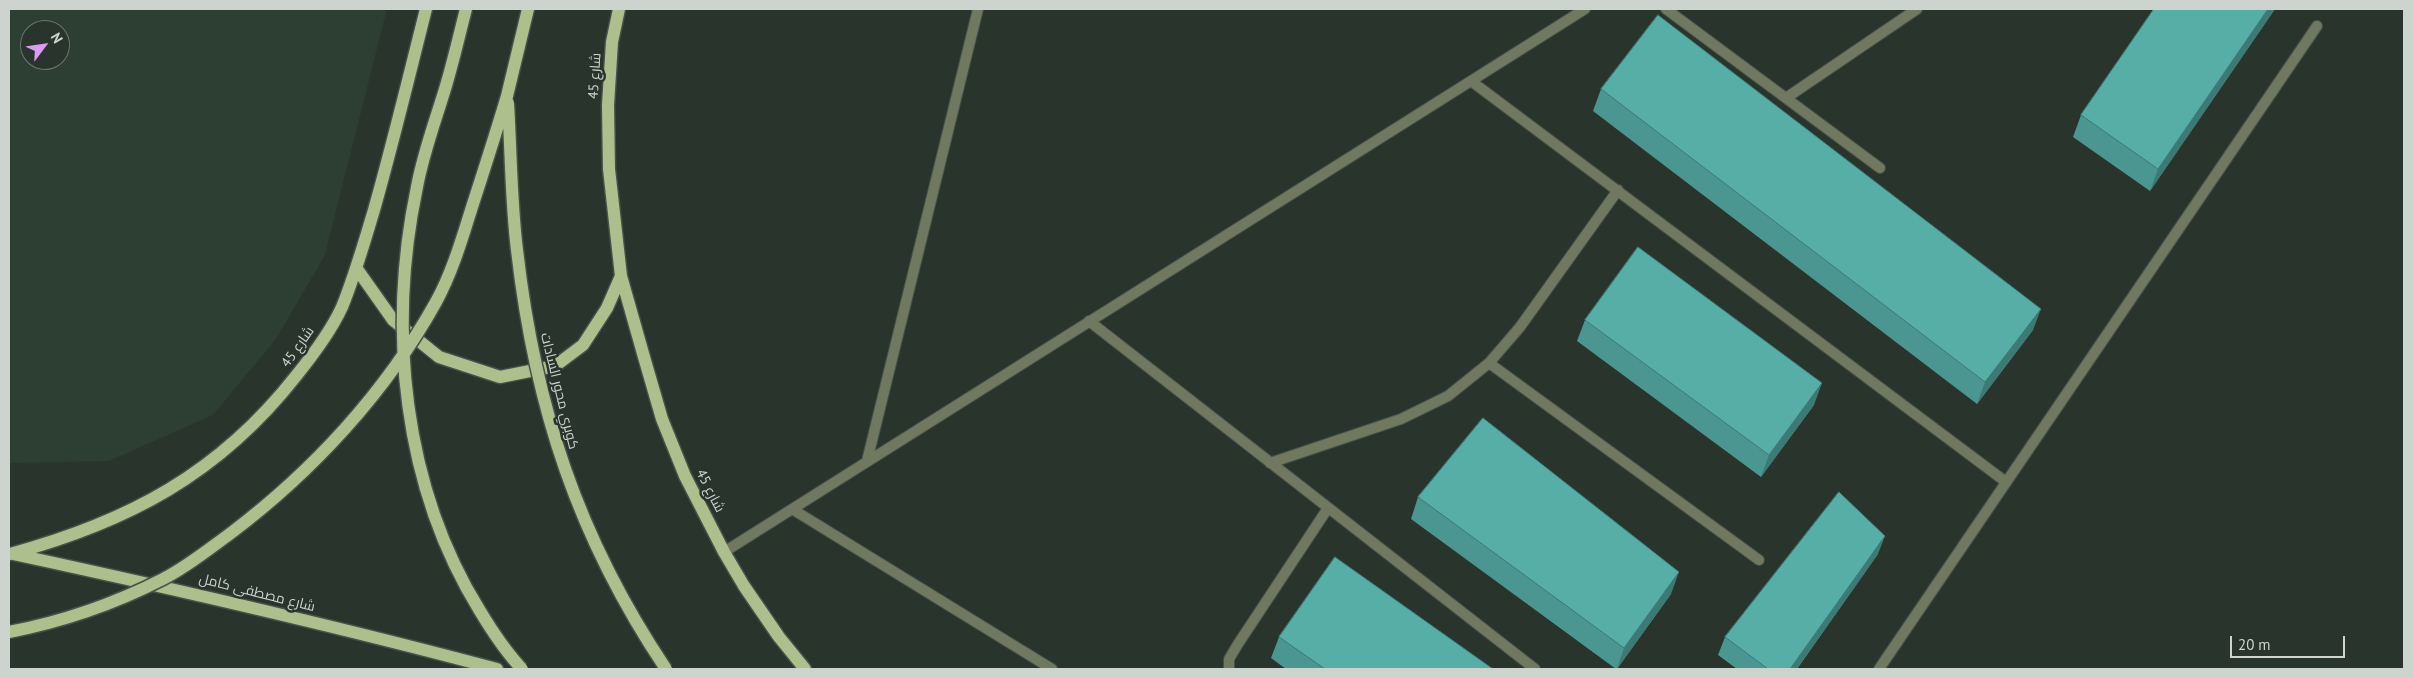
<!DOCTYPE html>
<html>
<head>
<meta charset="utf-8">
<style>
	body { margin:0 }
	#map { position:relative; width:2413px; height:678px; overflow:hidden; background:#29342d; font-family:"PT Sans",sans-serif }
	canvas { display:block }
	.frame { position:absolute; inset:0; border:10px solid #cdd4cf; pointer-events:none }
	.north { position:absolute; left:20px; top:20px; width:50px; height:50px; box-sizing:border-box; background:#29342d; border:1px solid #6b746e; border-radius:50%; rotate:59deg; font-size:14px; font-weight:700; line-height:20px; text-align:center; color:#cdd4cf }
	.north::after { content:''; display:block; margin:auto; width:18px; height:22px; background:#dd99f3; clip-path:polygon(50% 0,100% 100%,50% 72%,0 100%) }
	.scale { position:absolute; left:2230px; top:636px; width:115px; height:22px; box-sizing:border-box; border:2px solid #cdd4cf; border-top:0; padding-left:6px; font-size:15px; line-height:18px; white-space:nowrap; color:#cdd4cf; -webkit-text-stroke:4px #29342d; paint-order:stroke }
</style>
</head>
<body>
<div id="map">
<canvas width="2413" height="678"></canvas>
<div class="frame"></div>
<div class="north">N</div>
<div class="scale">20 m</div>
</div>
<script>
const context = document.querySelector('canvas').getContext('2d');
context.lineJoin = 'round';
function paint(path, color) {
  context.fillStyle = color;
  context.fill(path, 'evenodd');
}
function trace(path, color, width, dash) {
  context.strokeStyle = color;
  context.lineWidth = width;
  context.lineCap = dash ? 'butt' : 'round';
  context.setLineDash(dash || []);
  context.stroke(path);
}
function label(font, color, halo, rows, align = 'center') {
  context.font = font + ' "PT Sans",Cairo,sans-serif';
  context.lineWidth = 5;
  context.setLineDash([]);
  context.textBaseline = 'middle';
  context.strokeStyle = halo;
  context.fillStyle = color;
  for (const [text, x, y, turn = 0] of rows) {
    context.save();
    context.translate(x, y);
    context.rotate((+turn || 0) * Math.PI / 180);
    context.textAlign = isNaN(turn) ? turn : align;
    if (halo) context.strokeText(text, 0, 0);
    context.fillText(text, 0, 0);
    context.restore();
  }
}
const built = new Path2D(`
	M9,9H387L325,255L276,339L213,415L109,461L9,463ZM30,30H60V60H30Z`);
const service = new Path2D(`
	M1666,9L1880,168
	M1471,81L2006,482
	M1786,98L1917,9
	M1089,321L1535,669
	M1489,363L1759,560
	M867,461L978,9
	M1270,463L1401,419L1448,396L1489,363L1520,327L1618,190
	M792,509L1052,669
	M724,552L1585,9
	M1229,669V659L1238,644L1328,508
	M1879,669L2317,26`);
const primary = new Path2D(`
	M619,9L612,42L608,105L609,169L621,276L644,357L662,419L685,476L724,552L744,586L779,637L805,669
	M507,96L528,9
	M357,269L393,320L439,357L500,377L555,366L583,345L607,308L621,276
	M10,554C128,522 219,474 296,376C313,355 331,331 342,307C355,275 364,243 374,210C393,143 409,76 426,9
	M13,554C175,589 336,626 497,669`);
const primaryBridge = new Path2D(`
	M466,9C459,36 453,63 445,89C435,122 423,154 417,187C387,329 403,487 480,611C492,631 506,652 522,669
	M508,103C511,152 511,202 517,250C535,407 578,538 666,669
	M9,632C61,622 116,603 163,579C187,567 209,549 231,533C313,471 386,392 436,302C452,273 462,239 472,207C484,170 496,133 507,96`);
const wall = new Path2D(`
	M2154,9H2275L2150,191L2073,137L2081,115Z
	M1601,89L2033,330L1977,404L1593,111Z
	M1585,320L1814,405L1761,477L1577,341Z
	M1418,497L1671,594L1617,669H1616L1411,519Z
	M1878,554L1797,669H1737L1718,655L1725,637Z
	M1279,637L1493,669H1286L1271,658Z`);
const shadedWall = new Path2D(`
	M2268,9H2275L2150,191L2158,169Z
	M2041,309L2033,330L1977,404L1985,382Z
	M1822,383L1814,405L1761,477L1769,455Z
	M1885,536L1878,554L1797,669H1790Z
	M1679,572L1671,594L1617,669L1624,648Z`);
const building = new Path2D(`
	M2154,9H2268L2158,169L2081,115Z
	M1658,15L2041,309L1985,382L1601,89Z
	M1638,247L1822,383L1769,455L1585,320Z
	M1483,418L1679,572L1624,648L1418,497Z
	M1839,492L1885,536L1790,669H1768L1725,637Z
	M1335,557L1493,669H1325L1279,637Z`);
const streetNames = [
	["شارع 45",595,76,-86],
	["شارع 45",298,347,-55],
	["كوبري محور السادات",559,391,76],
	["شارع 45",710,491,63],
	["شارع مصطفى كامل",257,593,14]
];
paint(built, '#2d3e33');
trace(service, '#47514a', 12);
trace(primary, '#47514a', 15);
trace(service, '#707860', 10);
trace(primary, '#adbf8c', 12);
trace(primaryBridge, '#47514a', 15, []);
trace(primaryBridge, '#adbf8c', 12);
paint(wall, '#4b9690');
paint(shadedWall, '#3d7a75');
paint(building, '#57aea7');
trace(building, '#3d7a75', 1);
label('14px', '#cdd4cf', '#29342d', streetNames);
</script>
</body>
</html>
